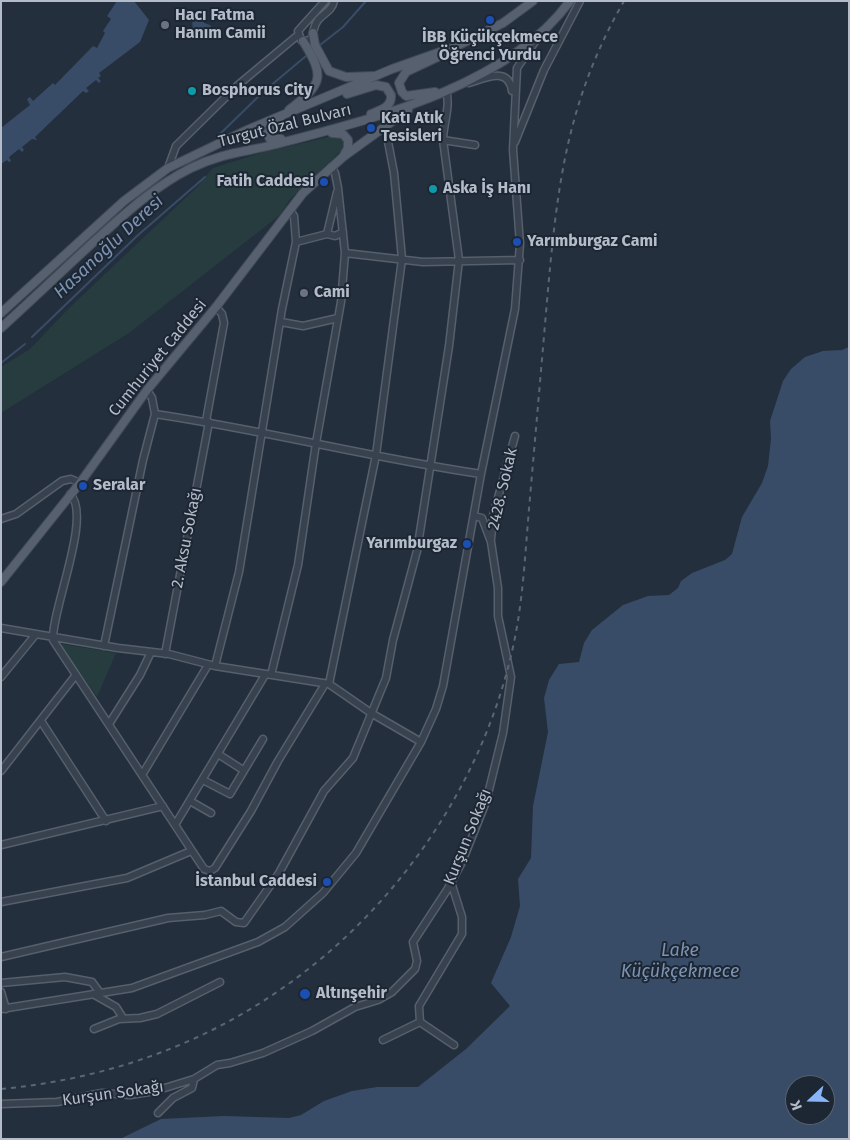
<!DOCTYPE html>
<html>
<head>
<meta charset="utf-8">
<style>
	body { margin:0 }
	#map { position:relative; width:850px; height:1140px; overflow:hidden; background:#242f3e; font-family:"Fira Sans",sans-serif }
	canvas { display:block }
	.frame { position:absolute; inset:0; border:2px solid #b4bcc9; pointer-events:none }
	.north { position:absolute; left:785px; top:1075px; width:50px; height:50px; box-sizing:border-box; background:#1d2633; border:1px solid #59626f; border-radius:50%; rotate:249deg; font-size:14px; font-weight:700; line-height:20px; text-align:center; color:#b4bcc9 }
	.north::after { content:''; display:block; margin:auto; width:18px; height:22px; background:#8ab4f8; clip-path:polygon(50% 0,100% 100%,50% 72%,0 100%) }
</style>
</head>
<body>
<div id="map">
<canvas width="850" height="1140"></canvas>
<div class="frame"></div>
<div class="north">K</div>
</div>
<script>
const context = document.querySelector('canvas').getContext('2d');
context.lineJoin = 'round';
function paint(path, color) {
  context.fillStyle = color;
  context.fill(path, 'evenodd');
}
function trace(path, color, width, dash) {
  context.strokeStyle = color;
  context.lineWidth = width;
  context.lineCap = dash ? 'butt' : 'round';
  context.setLineDash(dash || []);
  context.stroke(path);
}
function label(font, color, halo, rows, align = 'center') {
  context.font = font + ' "Fira Sans",sans-serif';
  context.lineWidth = 4;
  context.setLineDash([]);
  context.textBaseline = 'middle';
  context.strokeStyle = halo;
  context.fillStyle = color;
  for (const [text, x, y, turn = 0] of rows) {
    context.save();
    context.translate(x, y);
    context.rotate((+turn || 0) * Math.PI / 180);
    context.textAlign = isNaN(turn) ? turn : align;
    if (halo) context.strokeText(text, 0, 0);
    context.fillText(text, 0, 0);
    context.restore();
  }
}
const green = new Path2D(`
	M333,136L345,140L343,149L290,199L280,215L129,333L1,413V367L30,349L68,309L196,188L213,168L261,153Z
	M62,644L116,653L97,697L62,648Z`);
const water = new Path2D(`
	M117,1H134L149,20L140,42L99,73L101,76L98,78L101,81L99,83L96,80L86,88L89,91L86,93L83,91L35,137L37,140L32,139L22,147L24,150L22,152L19,149L9,157L11,161L9,162L7,160L1,164V128L30,105L27,99L30,97L33,101L53,83L55,85L93,46L97,48L105,33L103,31L111,19L107,16Z
	M200,11L204,23L210,25L215,35L208,34L193,39L192,13Z
	M849,347V1139H120L161,1119L224,1116L289,1118L301,1115L324,1101L352,1091L377,1087H418L466,1049L510,1006L491,983L511,937L520,906L518,879L531,858L533,806L548,732L544,698L549,680L559,664L579,662L584,643L592,630L623,605L648,596L669,595L678,588L681,581L692,573L725,560L732,554L742,517L762,483L768,466L771,439L770,421L783,381L791,369L805,357L823,351L842,350ZM795,1085H825V1115H795Z`);
const stream = new Path2D(`
	M320,45L343,27L366,1
	M220,134L263,92L306,56
	M32,337L137,236L205,177
	M1,363L25,344`);
const minor = new Path2D(`
	M325,1L298,31L301,40L307,41L311,39C314,32 313,27 318,20C324,13 332,11 334,1
	M469,83C485,78 509,66 512,91
	M443,140L475,145
	M515,142L544,70L580,1
	M168,168L176,146L238,85L298,35
	M337,192L327,234L335,236L343,232
	M296,242L327,234
	M345,253L423,262L520,260
	M281,322L303,326L338,318
	M155,414C264,430 372,458 481,474
	M206,421L224,323L222,314L216,307
	M70,494C93,515 51,611 53,640L204,869L210,871L215,868L251,811L278,761L325,684
	M1,519L16,514L62,481L71,479L80,483
	M491,539L493,516L515,436
	M1,628L118,648L169,654L215,666L329,684L371,713L421,742
	M104,646L143,460L155,414L152,398L147,390
	M165,654L209,422
	M215,666L239,572L282,309L296,242L294,216L290,210
	M271,675L298,565L316,443L341,302L345,253L338,188L335,173L331,167
	M1,677L36,634
	M329,684L376,455L402,259L394,173L385,126
	M41,721L106,821
	M109,724L140,675L151,652
	M218,754L243,770
	M1,771L75,676
	M142,775L208,665
	M203,780L230,794L263,739
	M190,801L211,813
	M175,825L265,675
	M1,845L163,806
	M451,882L462,917V934L419,1006L420,1022L454,1045
	M1,902L127,878L191,851
	M1,957L168,918L205,915L221,911L236,922L244,923L279,873L324,791L353,758L386,678L393,640L417,551L449,346L459,260L443,140C443,125 451,105 446,91L450,90
	M1,983L65,977L92,982L100,993
	M1,992L6,1009
	M93,994L116,1007L123,1018
	M1,1009L132,988L258,942L285,927L323,893L356,853L421,742L436,709L443,686L481,474L515,309L520,244L513,150L517,68L539,36
	M94,1029L119,1019L140,1018L157,1014L220,982
	M383,1040L420,1022
	M1,1104L57,1102L102,1093L130,1095L155,1091L194,1079L217,1065L230,1063L263,1053L312,1031L355,1007L378,1000L392,992L415,969L417,961L413,942L447,890L462,862L486,802L503,733L511,677L498,616V588L491,542L482,518L474,516
	M158,1113L173,1098L192,1088L194,1079`);
const major = new Path2D(`
	M313,33L315,45L329,71L346,77L373,76
	M435,92L406,96L402,92L399,83L406,72L442,55
	M347,94L376,85L386,87L391,95C392,107 381,110 371,114
	M289,110C322,84 326,78 303,41
	M280,118L267,133L270,139H281
	M332,133L343,134L348,140V148L343,157
	M1,313L124,201L168,168L247,130L392,69L457,46L503,23L533,1
	M1,328C34,298 65,268 98,238C127,212 155,186 191,168C221,153 246,152 277,144C375,118 507,87 570,1
	M1,582L80,483L147,390L216,307L303,193L343,157L408,110`);
const rail = new Path2D(`
	M1,1089C125,1077 235,1033 329,952C420,873 487,765 513,647C523,602 525,555 529,509C535,440 541,371 547,301C557,188 566,102 624,1`);
const markers = [
	[490,20,5,"#1a4fb4"],
	[165,25,5,"#6b7280"],
	[192,91,5,"#0f9aa8"],
	[371,128,5,"#1a4fb4"],
	[324,182,5,"#1a4fb4"],
	[433,189,5,"#0f9aa8"],
	[517,242,5,"#1a4fb4"],
	[304,293,5,"#6b7280"],
	[83,486,5,"#1a4fb4"],
	[467,544,5,"#1a4fb4"],
	[327,882,5,"#1a4fb4"],
	[305,994,6,"#1a4fb4"]
];
const poiNames = [
	["Hacı Fatma",175,16],
	["Hanım Camii",175,34],
	["İBB Küçükçekmece",490,38,"center"],
	["Öğrenci Yurdu",490,56,"center"],
	["Bosphorus City",202,91],
	["Katı Atık",381,119],
	["Tesisleri",381,137],
	["Fatih Caddesi",314,182,"right"],
	["Aska İş Hanı",443,189],
	["Yarımburgaz Cami",527,242],
	["Cami",314,293],
	["Seralar",93,486],
	["Yarımburgaz",457,544,"right"],
	["İstanbul Caddesi",317,882,"right"],
	["Altınşehir",316,994]
];
const streetNames = [
	["Turgut Özal Bulvarı",285,126,-14],
	["Cumhuriyet Caddesi",158,358,-51],
	["2428. Sokak",503,489,-77],
	["2. Aksu Sokağı",187,538,-79],
	["Kurşun Sokağı",468,837,-68],
	["Kurşun Sokağı",113,1094,-8]
];
const waterNames = [
	["Hasanoğlu Deresi",109,247,-43],
	["Lake",680,951],
	["Küçükçekmece",680,972]
];
paint(green, '#263c3f');
paint(water, '#394c67');
trace(stream, '#394c67', 2);
trace(minor, '#565f6c', 9);
trace(major, '#414a57', 10);
trace(minor, '#38414e', 6);
trace(major, '#56606e', 8);
trace(rail, '#5a6575', 2, [5, 5]);
for (const [x, y, r, color] of markers) {
  const dot = new Path2D();
  dot.arc(x, y, r, 0, 2 * Math.PI);
  context.fillStyle = color;
  context.fill(dot);
  trace(dot, '#1d2633', 2);
}
label('bold 16px', '#b4bcc9', '#1d2633', poiNames, 'left');
label('16px', '#b4bcc9', '#1d2633', streetNames);
label('italic 18px', '#7c92b1', '#1d2633', waterNames);
</script>
</body>
</html>
